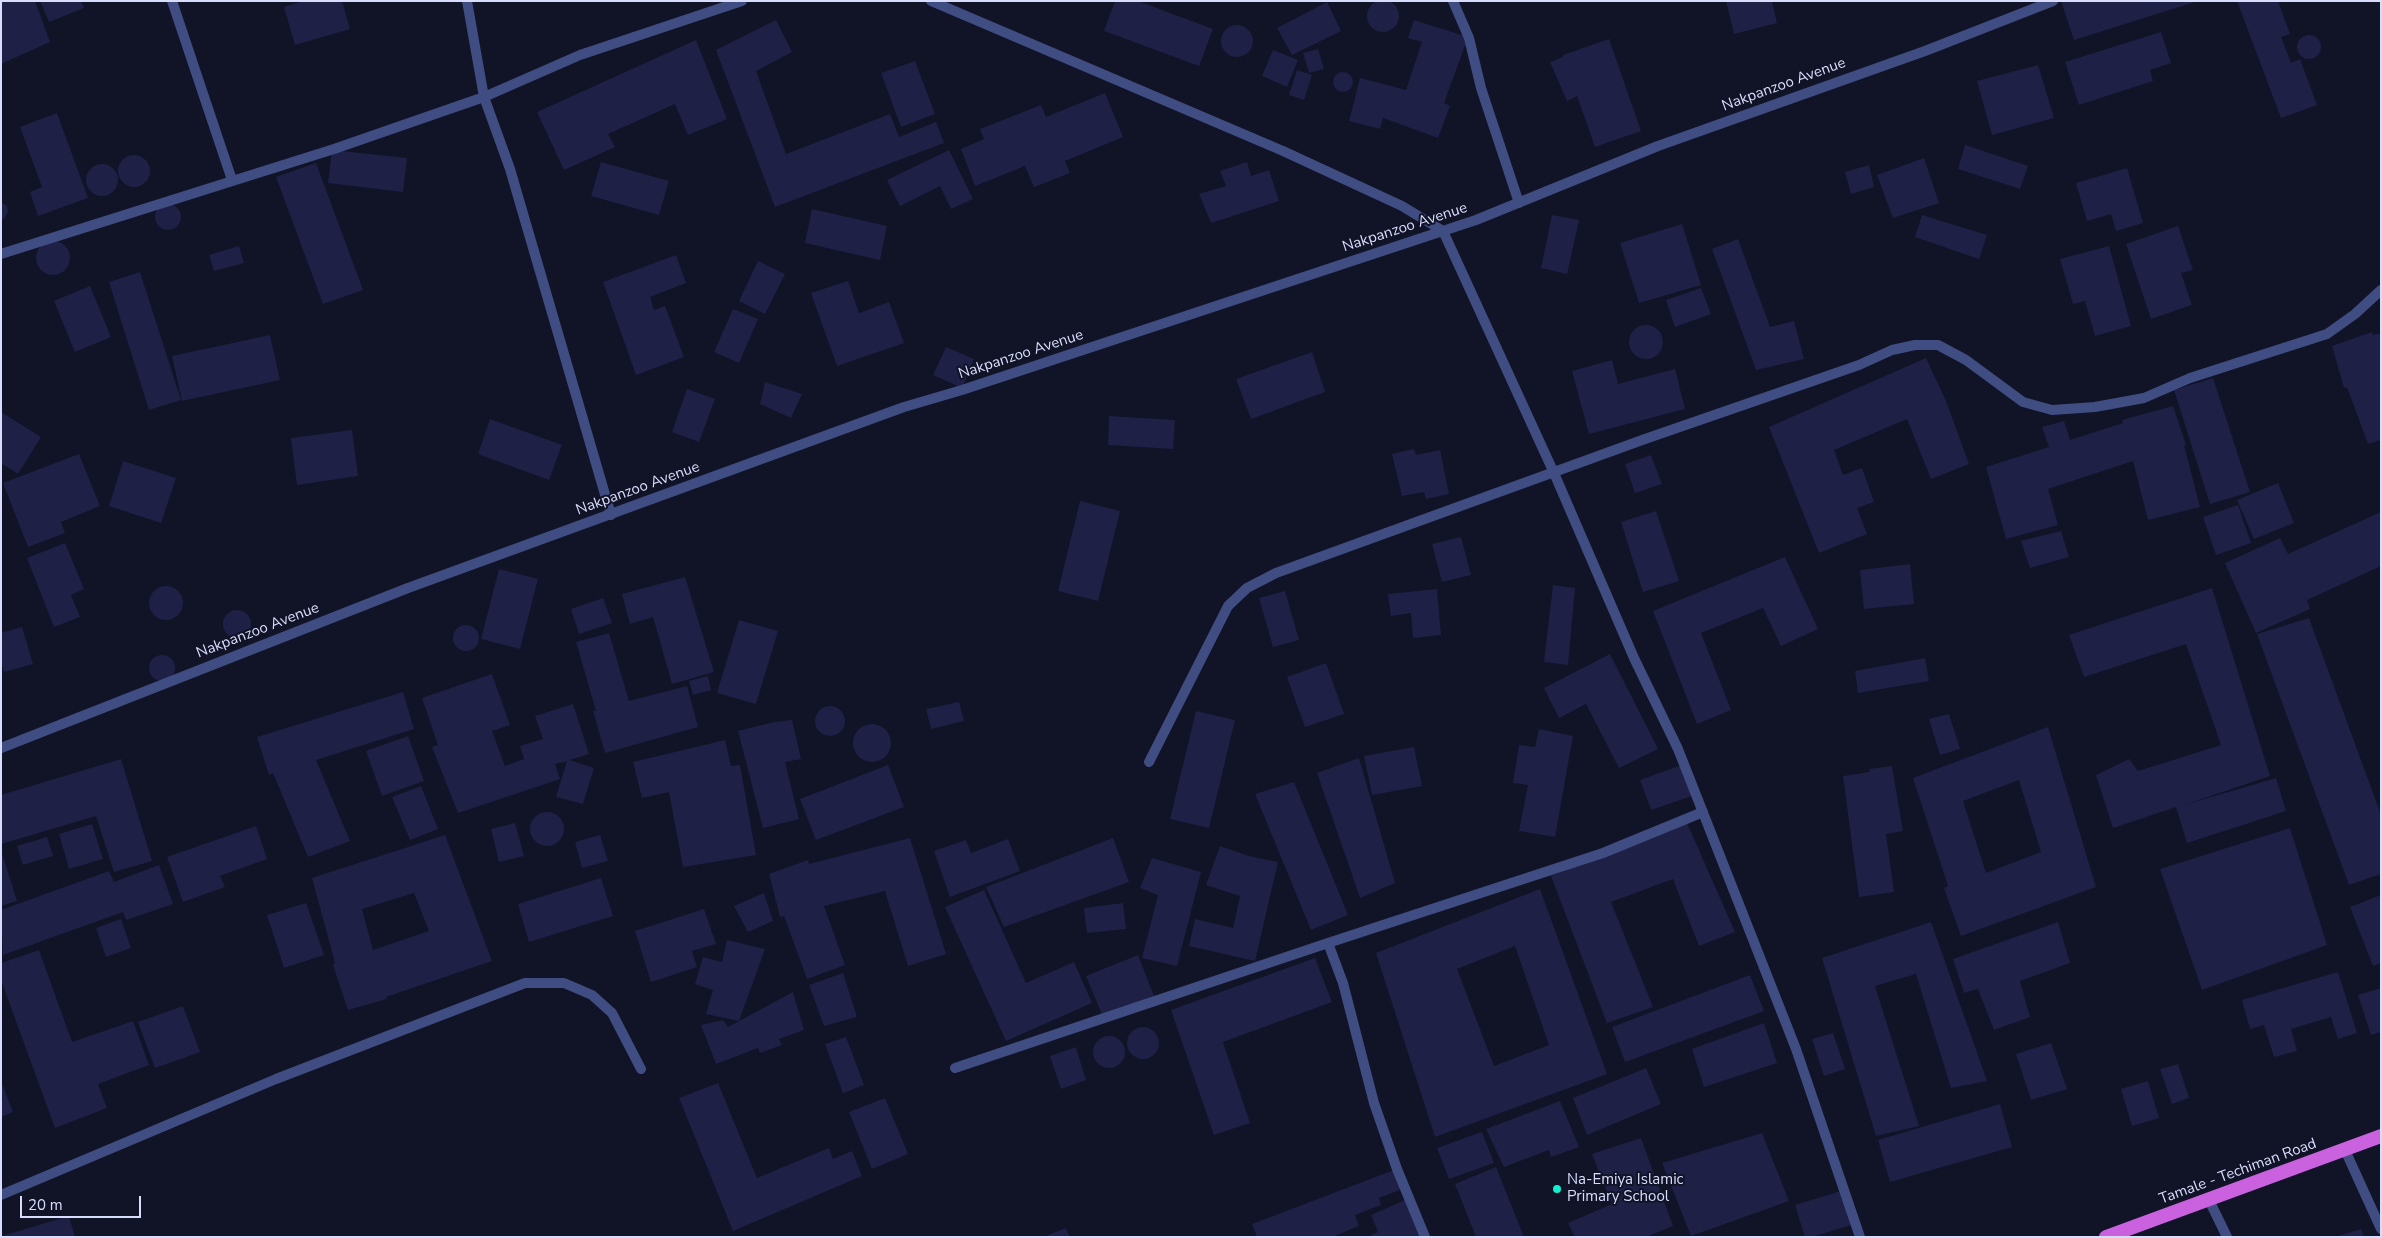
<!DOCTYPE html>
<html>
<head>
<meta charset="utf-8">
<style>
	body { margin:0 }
	#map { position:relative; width:2382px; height:1238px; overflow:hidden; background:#111326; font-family:"Nunito Sans",sans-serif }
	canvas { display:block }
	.frame { position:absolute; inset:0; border:2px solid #d9ddfd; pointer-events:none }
	.scale { position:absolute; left:20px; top:1196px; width:121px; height:22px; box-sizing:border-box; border:2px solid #d9ddfd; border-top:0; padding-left:6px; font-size:15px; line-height:18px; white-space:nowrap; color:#d9ddfd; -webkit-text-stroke:4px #111326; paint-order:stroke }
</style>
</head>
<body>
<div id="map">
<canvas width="2382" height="1238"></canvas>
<div class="frame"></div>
<div class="scale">20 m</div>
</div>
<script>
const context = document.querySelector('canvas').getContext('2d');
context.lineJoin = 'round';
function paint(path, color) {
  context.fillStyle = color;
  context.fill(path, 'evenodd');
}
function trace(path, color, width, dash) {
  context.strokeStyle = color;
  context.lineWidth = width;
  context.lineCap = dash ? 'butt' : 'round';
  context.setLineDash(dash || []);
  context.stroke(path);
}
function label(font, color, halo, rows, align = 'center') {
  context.font = font + ' "Nunito Sans",sans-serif';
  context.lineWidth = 4;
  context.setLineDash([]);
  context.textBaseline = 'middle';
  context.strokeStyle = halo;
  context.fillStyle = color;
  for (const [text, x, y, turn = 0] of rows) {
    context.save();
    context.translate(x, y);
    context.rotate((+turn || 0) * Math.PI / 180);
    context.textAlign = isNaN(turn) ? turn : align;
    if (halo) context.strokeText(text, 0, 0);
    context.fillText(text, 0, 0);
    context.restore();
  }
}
const building = new Path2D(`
	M1367 16a16 16 0 1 1 32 0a16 16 0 1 1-32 0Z
	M1,1H35L50,42L1,64Z
	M40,1H81L84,8L49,22Z
	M303,1H342L350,29L295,45L284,7Z
	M1115,1H1138L1213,29L1199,66L1104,31Z
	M1726,1H1772L1777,23L1734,34Z
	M2061,1H2195V2L2074,40Z
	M2237,1H2278L2290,34L2281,37L2291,63L2300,59L2317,105L2281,118Z
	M1327,2L1341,31L1292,55L1277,28Z
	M776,20L792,52L756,71L786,154L890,114L899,137L936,122L944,143L775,207L716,50Z
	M1414,20L1468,37L1444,103L1450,106L1438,138L1383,118L1380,129L1349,121L1360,78L1406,90L1422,42L1408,38Z
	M1221 41a16 16 0 1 1 32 0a16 16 0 1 1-32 0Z
	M2161,32L2171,63L2150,70L2153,81L2079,105L2065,62Z
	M2297 47a12 12 0 1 1 24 0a12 12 0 1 1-24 0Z
	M1609,39L1641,131L1595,147L1577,96L1567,101L1550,62L1563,57V55Z
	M696,40L727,119L688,135L675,104L608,134L615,147L564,170L537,112Z
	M1318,49L1324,69L1309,73L1303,53Z
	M1273,50L1298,60L1287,87L1262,76Z
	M915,61L935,114L901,127L881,73Z
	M2038,65L2054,118L1992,135L1977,81Z
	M1297,70L1312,75L1304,100L1289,95Z
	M1333 82a10 10 0 1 1 20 0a10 10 0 1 1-20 0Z
	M1105,93L1123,137L1065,161L1070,173L1034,187L1025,166L975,186L961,149L984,139L980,129L1041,105L1046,117Z
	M57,113L88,198L38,216L30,192L42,187L20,127Z
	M1965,145L2028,166L2020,189L1958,169Z
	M332,150L407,158L403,192L328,183Z
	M949,150L973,199L951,209L940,186L900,206L887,180Z
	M118 171a16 16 0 1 1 32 0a16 16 0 1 1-32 0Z
	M1924,158L1939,203L1893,218L1877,175Z
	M601,162L669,181L659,215L591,196Z
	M1247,162L1251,176L1269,170L1279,201L1211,223L1199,194L1226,186L1220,171Z
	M316,163L363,290L323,304L276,177Z
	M86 180a16 16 0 1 1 32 0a16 16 0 1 1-32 0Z
	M1869,165L1874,187L1851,194L1845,172Z
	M2127,168L2143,223L2116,231L2111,214L2087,221L2076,183Z
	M1,202L7,206L8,212L4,219H1Z
	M155 217a13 13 0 1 1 26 0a13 13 0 1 1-26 0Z
	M812,209L887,226L880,260L805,243Z
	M1552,215L1579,220L1567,274L1541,268Z
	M1922,215L1987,235L1979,259L1915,237Z
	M1682,224L1701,285L1639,303L1620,243Z
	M2178,226L2193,270L2181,273L2192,305L2151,319L2126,244Z
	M1738,239L1770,327L1794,321L1804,359L1756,370L1712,249Z
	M36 258a17 17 0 1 1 34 0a17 17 0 1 1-34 0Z
	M239,246L244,263L214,271L209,255Z
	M2109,246L2131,326L2095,336L2085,301L2073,304L2060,259Z
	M676,255L686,283L650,297L654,310L665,306L684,357L636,375L603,282Z
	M758,261L785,274L765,314L739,301Z
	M140,272L181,400L149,410L109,282Z
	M848,281L859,313L889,302L904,343L837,366L811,293Z
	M90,286L111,337L75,352L54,301Z
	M1701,288L1711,314L1675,327L1666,300Z
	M733,309L758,319L739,363L714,352Z
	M1629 342a17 17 0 1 1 34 0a17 17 0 1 1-34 0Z
	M2372,332L2373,335L2381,333V440L2368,444L2347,387L2344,388L2332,346Z
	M270,335L280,380L182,401L172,356Z
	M946,347L974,359L962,388L933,375Z
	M1312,352L1325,392L1251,419L1236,379Z
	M1926,358L1946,401L1969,464L1931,479L1907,419L1834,450L1843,475L1862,468L1874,502L1857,508L1867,534L1819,553L1769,427Z
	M1612,360L1618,384L1675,369L1685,409L1589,434L1572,371Z
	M2213,378L2250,492L2210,504L2174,390Z
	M765,382L802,394L791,418L760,404Z
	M687,389L715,399L699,442L672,432Z
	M2173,406L2186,445H2184L2200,507L2148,520L2133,461L2048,489L2058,525L2006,539L1986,467L2049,447L2042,427L2064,421L2070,440L2123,423L2122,420Z
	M1,412L41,437L18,474L1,463Z
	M1109,416L1175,420L1173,449L1108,445Z
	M490,419L562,445L549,480L478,454Z
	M352,430L358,476L297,485L291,438Z
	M1414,449L1416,455L1440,450L1449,494L1426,499L1424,492L1402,496L1392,454Z
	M79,454L100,506L61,522L65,533L28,547L3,483Z
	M1651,455L1662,484L1635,493L1625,464Z
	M123,461L176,478L161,523L109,506Z
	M2278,483L2294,523L2254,539L2237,500Z
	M1080,501L1120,511L1098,601L1058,591Z
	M2238,505L2251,543L2216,555L2203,517Z
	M1656,511L1679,581L1643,592L1621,522Z
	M2381,512V566L2307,600L2310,609L2256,633L2225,563L2280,538L2288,554Z
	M2061,531L2069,557L2030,568L2021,541Z
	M1461,537L1471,575L1442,582L1432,544Z
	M65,543L84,589L71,595L80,617L54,627L27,558Z
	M1785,557L1818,629L1781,646L1763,608L1701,633L1731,710L1697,724L1653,611Z
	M1910,564L1914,604L1864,609L1860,570Z
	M499,569L538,579L520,649L481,639Z
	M685,577L714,672L672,684L653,617L630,624L622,594Z
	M1553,585L1575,588L1568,665L1544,662Z
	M149 603a17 17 0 1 1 34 0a17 17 0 1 1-34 0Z
	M2212,588L2270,776L2184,805L2276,778L2286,811L2187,843L2176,807L2113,828L2096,775L2129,759L2138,771L2221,745L2186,644L2084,677L2069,635Z
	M1437,589L1441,635L1413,638L1411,613L1391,616L1388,594Z
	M1285,591L1299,640L1273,647L1259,598Z
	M603,598L612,623L579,634L571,609Z
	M223 624a14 14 0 1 1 28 0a14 14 0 1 1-28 0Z
	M2309,618L2381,815V874L2349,885L2257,634Z
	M739,620L778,631L756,704L717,693Z
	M453 638a13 13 0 1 1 26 0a13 13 0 1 1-26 0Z
	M22,627L33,664L4,672L1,661V633Z
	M609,633L629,701L687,686L698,727L605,753L593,711H596L576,642Z
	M1610,654L1658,749L1619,768L1586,704L1559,718L1544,688Z
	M149 668a13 13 0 1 1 26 0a13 13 0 1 1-26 0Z
	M1925,658L1929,681L1858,693L1855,671Z
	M1326,663L1344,714L1305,727L1287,677Z
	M492,674L510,725L492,731L505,766L524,759L520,746L543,739L535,716L573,704L589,754L569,760L594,768L583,804L556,797L567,761L555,764L560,779L458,813L432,747L438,745L422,698Z
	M708,676L711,690L693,695L689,681Z
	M403,692L414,729L316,760L350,841L308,857L273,773L269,775L257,737Z
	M959,702L964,721L931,729L926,709Z
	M815 721a15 15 0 1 1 30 0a15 15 0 1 1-30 0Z
	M1196,711L1235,720L1209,828L1170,819Z
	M1949,714L1960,749L1940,755L1929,719Z
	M792,720L801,759L785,762L799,819L763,828L738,731L774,722Z
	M853 743a19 19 0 1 1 38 0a19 19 0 1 1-38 0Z
	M2048,727L2096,887L1961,936L1944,888L1948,886L1913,778ZM2019,780L2041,852L1986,873L1963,801Z
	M1539,729L1573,736L1555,837L1519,831L1528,785L1513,783L1519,745L1535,747Z
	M408,736L424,781L382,796L366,751Z
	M725,740L731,766L740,765L756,855L683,867L669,792L642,798L633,762Z
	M1414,747L1422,786L1372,795L1364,756Z
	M1359,758L1395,883L1360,898L1317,773Z
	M121,759L152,861L114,872L96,816L1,844V795Z
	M888,765L904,807L816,840L800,799Z
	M1682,765L1692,796L1651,810L1640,780Z
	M1892,766L1903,831L1886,834L1894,892L1859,897L1843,776L1870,772L1869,769Z
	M1294,782L1348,915L1311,930L1255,794Z
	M421,786L438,829L410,840L392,797Z
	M530 829a17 17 0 1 1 34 0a17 17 0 1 1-34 0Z
	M515,823L524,856L499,862L491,829Z
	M1687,823L1735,932L1699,946L1673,879L1611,902L1653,1007L1607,1023L1551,876Z
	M92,824L103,859L69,869L59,834Z
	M256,826L267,859L220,876L225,887L183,902L167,857Z
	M2290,828L2327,945L2202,990L2160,869Z
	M445,835L492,961L386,997L387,999L348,1010L333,965L335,963L312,878ZM414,893L429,931L373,950L362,909Z
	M600,835L608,861L582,868L575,842Z
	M47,837L53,856L23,865L17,846Z
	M910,838L946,954L908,966L885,891L824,906L845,965L807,979L784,916L780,917L769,874L808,860L809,864Z
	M1113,838L1129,882L1004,927L986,887Z
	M1008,839L1020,871L950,897L934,851L966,840L971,853Z
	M1220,846L1249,856L1278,862L1255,961L1189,946L1195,919L1233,928L1240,896L1206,885Z
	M1,850L17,901L1,906Z
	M1152,858L1201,872L1177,966L1142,958L1158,895L1140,888Z
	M159,865L173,904L126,920L123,912L3,955L1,910L109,871L114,882Z
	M601,878L613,916L529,942L518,904Z
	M1540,889L1607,1074L1435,1137L1376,953ZM1515,946L1549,1045L1494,1066L1457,969Z
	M984,890L1026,983L1074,962L1092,1003L1006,1041L945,907Z
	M764,893L773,921L748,932L734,906Z
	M2381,895V963L2373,966L2350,907Z
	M306,903L324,955L284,968L267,915Z
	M1123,903L1126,929L1087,933L1084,908Z
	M704,909L716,944L692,951L697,967L651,982L635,931Z
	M121,919L131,948L106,957L96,928Z
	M1931,922L1987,1081L1951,1088L1916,974L1875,986L1919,1126L1876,1136L1822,958Z
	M2058,922L2070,963L2020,981L2030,1017L1994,1030L1978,989L1964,993L1953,959Z
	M727,940L765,949L739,1021L706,1014L713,990L695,984L703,957L722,962Z
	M39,950L72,1042L133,1021L149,1065L98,1084L107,1108L55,1128L1,980V963Z
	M1138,955L1154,996L1103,1017L1086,976Z
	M1315,958L1332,1002L1223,1042L1250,1123L1214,1135L1171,1010Z
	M2338,972L2357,1033L2338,1039L2331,1017L2291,1029L2297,1051L2274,1057L2264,1025L2250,1029L2242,1000Z
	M843,973L857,1017L824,1026L809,985Z
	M1750,975L1764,1011L1625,1062L1612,1027Z
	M2381,988V1032L2371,1035L2358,995Z
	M793,992L804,1030L779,1039L782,1045L760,1053L758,1048L716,1064L701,1025L723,1020L728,1027Z
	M183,1006L200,1052L155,1068L138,1022Z
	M1764,1023L1777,1063L1704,1087L1692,1049Z
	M1127 1043a16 16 0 1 1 32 0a16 16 0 1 1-32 0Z
	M1833,1033L1845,1069L1824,1076L1812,1039Z
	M1093 1052a16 16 0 1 1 32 0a16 16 0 1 1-32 0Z
	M846,1037L864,1085L843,1093L825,1044Z
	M2051,1043L2067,1089L2031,1100L2016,1054Z
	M1076,1047L1086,1080L1061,1089L1050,1056Z
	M2178,1064L2189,1098L2172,1104L2160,1069Z
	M1646,1068L1661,1104L1587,1135L1573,1098Z
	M1,1081L13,1112L1,1117Z
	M2148,1081L2159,1118L2132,1126L2121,1089Z
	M718,1083L757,1178L829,1148L833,1159L852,1151L862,1176L733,1231L679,1098Z
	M885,1098L908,1154L872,1169L849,1112Z
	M1560,1101L1579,1147L1551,1157L1549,1150L1504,1167L1486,1129Z
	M2000,1104L2012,1147L1890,1182L1878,1140Z
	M1482,1132L1494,1163L1449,1179L1437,1148Z
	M1762,1133L1789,1201L1691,1236L1662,1163Z
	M1641,1138L1673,1226L1646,1237H1575L1568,1223L1612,1204L1592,1154Z
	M1496,1167L1524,1237H1476L1455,1184Z
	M1394,1170L1402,1189L1379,1198L1381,1205L1355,1215L1359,1226L1332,1237H1257L1252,1224Z
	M1841,1191L1851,1225L1812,1237H1805L1795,1205Z
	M1407,1199L1424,1237H1367L1378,1232L1371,1215Z
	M69,1216L75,1237H2V1236Z
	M1066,1228L1070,1237H1043Z
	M2361,1229L2364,1237H2338V1236Z`);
const service = new Path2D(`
	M2345,1150L2381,1229`);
const minor = new Path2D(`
	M172,1L232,180
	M467,1L484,97L510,169L611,515
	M931,1L1283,151L1402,206L1443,231L1554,473L1634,658L1678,749L1796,1049L1860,1237
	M1453,1L1469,38L1481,88L1519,203
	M1,254L334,149L484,97L580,55L742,1
	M1,748L408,588L904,407L962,390L1476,220L1658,146L1925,51L2053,1
	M1149,762L1228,606L1247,588L1276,573L1645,439L1859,365L1892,350L1915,345H1938L1966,360L2023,402L2052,410L2095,407L2144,398L2190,378L2327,334L2355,314L2381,290
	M955,1068L1328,943
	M1,1195L276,1079L525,983H564L592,995L612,1013L641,1069
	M2209,1200L2227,1237
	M1425,1237L1397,1169L1374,1103L1343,983L1328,943L1603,853L1703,812`);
const trunk = new Path2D(`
	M2106,1237L2381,1136`);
const markers = [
	[1557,1189,5,"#11f0d2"]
];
const streetNames = [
	["Nakpanzoo Avenue",1784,85,-20],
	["Nakpanzoo Avenue",1405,228,-18],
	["Nakpanzoo Avenue",1021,355,-18],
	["Nakpanzoo Avenue",638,489,-20],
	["Nakpanzoo Avenue",258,631,-21],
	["Tamale - Techiman Road",2238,1172,-20]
];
const poiNames = [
	["Na-Emiya Islamic",1567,1180],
	["Primary School",1567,1197]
];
paint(building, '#1e2046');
trace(service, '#3f4d82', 10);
trace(minor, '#3f4d82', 10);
trace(trunk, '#ca62e0', 14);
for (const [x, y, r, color] of markers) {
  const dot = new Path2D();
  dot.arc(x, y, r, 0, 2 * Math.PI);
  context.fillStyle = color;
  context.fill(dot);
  trace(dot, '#111326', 2);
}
label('15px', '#d9ddfd', '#111326', streetNames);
label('15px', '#d9ddfd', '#111326', poiNames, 'left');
</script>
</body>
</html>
